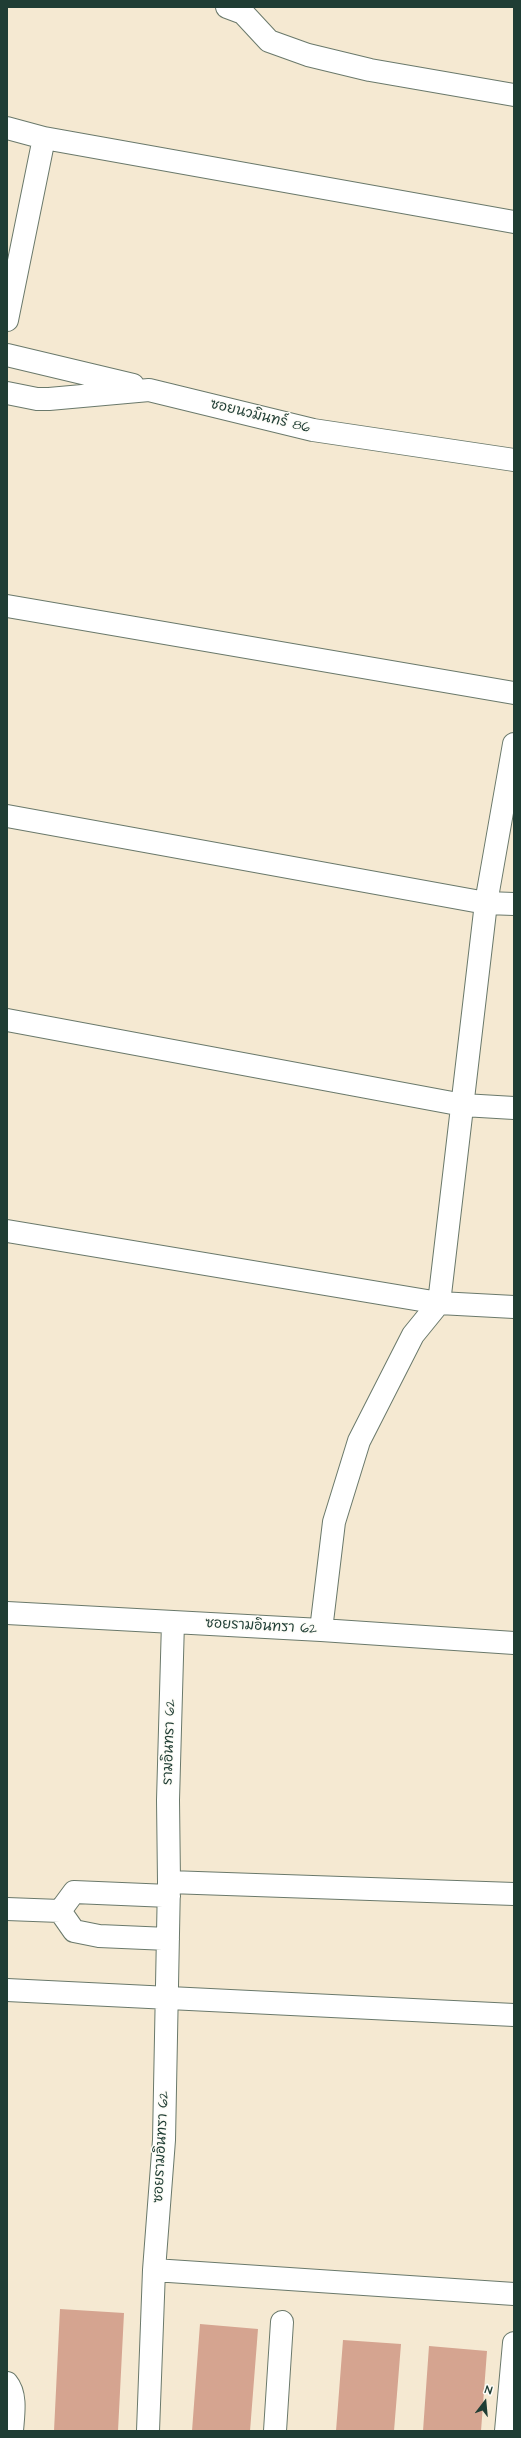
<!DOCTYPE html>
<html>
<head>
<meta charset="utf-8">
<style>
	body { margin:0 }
	#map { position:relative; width:521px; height:2438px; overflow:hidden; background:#f5e9d2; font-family:"Architects Daughter",sans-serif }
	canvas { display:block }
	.frame { position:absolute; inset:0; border:8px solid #1f3d34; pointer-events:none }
	.north { position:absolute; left:465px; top:2382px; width:40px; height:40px; -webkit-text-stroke:3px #fdfcf7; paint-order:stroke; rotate:16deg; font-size:11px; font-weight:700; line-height:16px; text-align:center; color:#1f3d34 }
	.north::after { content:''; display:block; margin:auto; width:14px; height:18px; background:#1f3d34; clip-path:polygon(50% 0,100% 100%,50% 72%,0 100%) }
</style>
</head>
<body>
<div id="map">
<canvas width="521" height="2438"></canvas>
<div class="frame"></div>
<div class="north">N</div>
</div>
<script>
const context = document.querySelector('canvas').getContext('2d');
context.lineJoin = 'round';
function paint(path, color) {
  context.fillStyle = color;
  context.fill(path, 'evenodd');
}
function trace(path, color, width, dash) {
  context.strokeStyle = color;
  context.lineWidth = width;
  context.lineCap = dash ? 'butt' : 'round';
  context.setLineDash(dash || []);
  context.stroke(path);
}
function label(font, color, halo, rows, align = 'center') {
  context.font = font + ' "Architects Daughter","Playpen Sans Thai",sans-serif';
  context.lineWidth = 3;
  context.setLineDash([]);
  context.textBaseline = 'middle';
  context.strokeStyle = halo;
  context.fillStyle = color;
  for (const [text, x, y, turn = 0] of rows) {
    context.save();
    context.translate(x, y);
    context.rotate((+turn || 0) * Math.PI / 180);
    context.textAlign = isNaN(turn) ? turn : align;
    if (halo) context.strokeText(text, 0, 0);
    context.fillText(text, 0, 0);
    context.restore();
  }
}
const building = new Path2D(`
	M60,2309L124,2313L118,2431H54Z
	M200,2324L258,2329L250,2431H192Z
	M343,2340L401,2344L394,2431H336Z
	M429,2346L487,2351L481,2431H423Z`);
const minor = new Path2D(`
	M227,7L243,13L269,41L308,55L370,70L514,95
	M7,128L44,138L514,222
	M7,320L44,138
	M7,355L133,385
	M7,393L37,399H49L149,390L313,430L514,460
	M7,606L514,693
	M7,816L486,903L514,904
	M7,1020L463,1105L514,1108
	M7,1231L439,1303L514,1307
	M7,1613L321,1630L514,1643
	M321,1630L334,1522L359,1441L413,1335L439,1303L486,903L514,744
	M169,1882L514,1894
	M7,1909L60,1911
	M60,1911L74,1931L99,1936L168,1939
	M60,1911L74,1892L169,1896
	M7,1990L514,2015
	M154,2270L514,2294
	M7,2383C17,2395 13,2416 12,2431
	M148,2431L154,2270L164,2140L169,1882L168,1800L173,1622
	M275,2431L282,2322
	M506,2431L514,2343`);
const streetNames = [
	["ซอยนวมินทร์ 86",260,417,14],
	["ซอยรามอินทรา 62",261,1627,3],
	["รามอินทรา 62",170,1742,-88],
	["ซอยรามอินทรา 62",162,2147,-87]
];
paint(building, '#d5a490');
trace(minor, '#6a796b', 24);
trace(minor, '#fff', 22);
label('14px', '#1f3d34', '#fdfcf7', streetNames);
</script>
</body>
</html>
